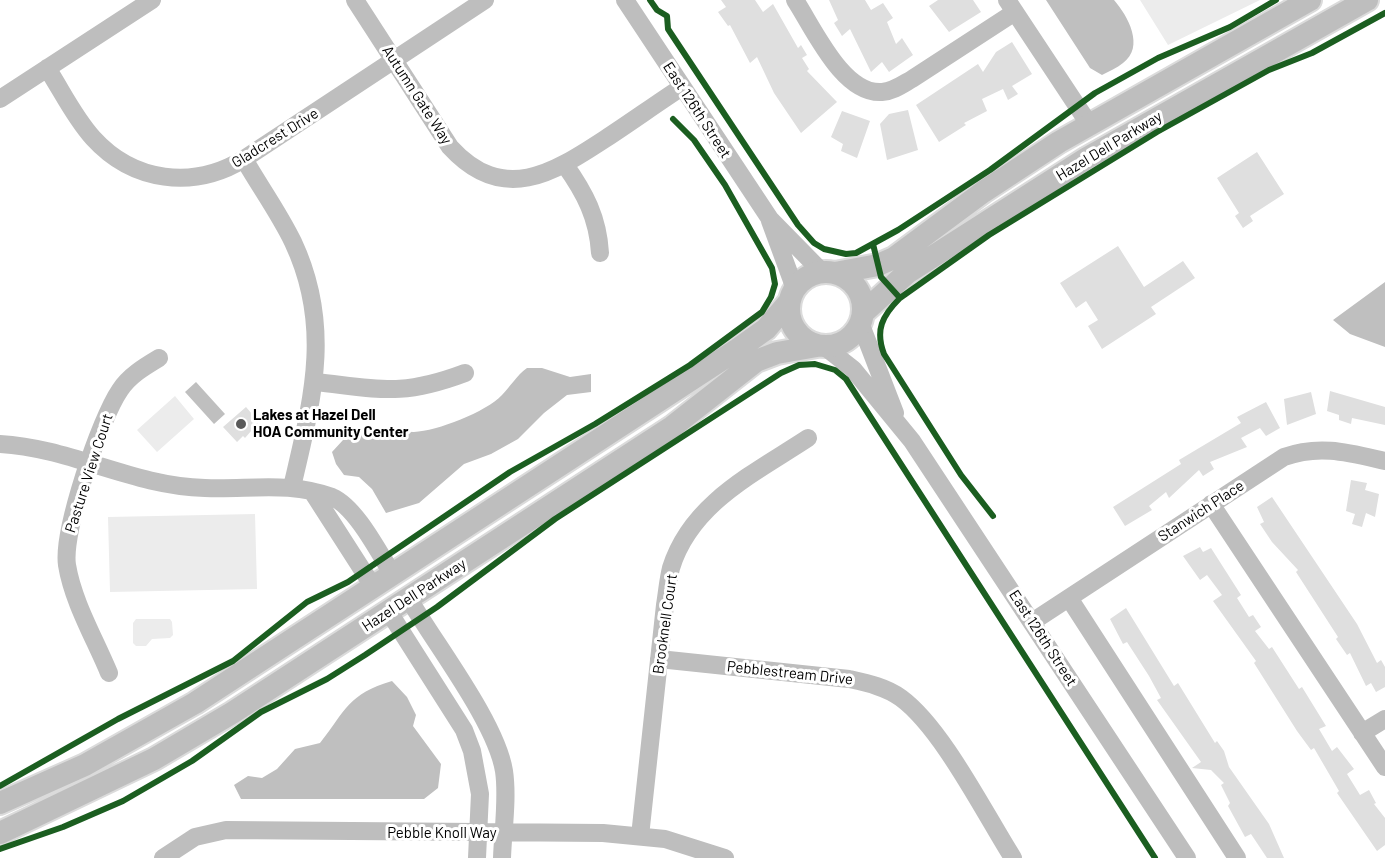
<!DOCTYPE html>
<html>
<head>
<meta charset="utf-8">
<style>
	body { margin:0 }
	canvas { display:block; background:#fff }
</style>
</head>
<body>
<canvas width="1385" height="858"></canvas>
<script>
const context = document.querySelector('canvas').getContext('2d');
context.lineJoin = 'round';
function paint(path, color) {
  context.fillStyle = color;
  context.fill(path, 'evenodd');
}
function trace(path, color, width, dash) {
  context.strokeStyle = color;
  context.lineWidth = width;
  context.lineCap = dash ? 'butt' : 'round';
  context.setLineDash(dash || []);
  context.stroke(path);
}
function label(font, color, halo, rows, align = 'center') {
  context.font = font + ' Barlow,sans-serif';
  context.lineWidth = 6;
  context.setLineDash([]);
  context.textBaseline = 'middle';
  context.strokeStyle = halo;
  context.fillStyle = color;
  for (const [text, x, y, turn = 0] of rows) {
    context.save();
    context.translate(x, y);
    context.rotate((+turn || 0) * Math.PI / 180);
    context.textAlign = isNaN(turn) ? turn : align;
    if (halo) context.strokeText(text, 0, 0);
    context.fillText(text, 0, 0);
    context.restore();
  }
}
const green = new Path2D(`
	M1140,0H1260L1168,45Z
	M175,396L194,419L157,452L137,430Z
	M255,514L257,589L110,592L108,517Z
	M136,619H170L172,622L173,635L170,638L152,639L146,646H136L133,643V623Z`);
const water = new Path2D(`
	M1046,0H1114C1128,16 1145,47 1123,63C1117,68 1109,71 1102,75L1090,68Z
	M1385,282V347L1350,334L1333,320Z
	M527,368H542L570,377L591,374V392L567,395L544,413L518,439L491,454L464,464L419,503L386,513L372,489L359,477L344,475L336,464L332,452L354,428C373,428 394,432 414,432C437,431 486,412 502,395C511,386 516,376 527,368Z
	M196,382L225,414L214,424L185,392Z
	M392,681L407,697L416,715L413,726L441,764L438,788L424,799H241L234,785L248,776L262,778L277,769L295,749L320,743C346,710 348,694 392,681Z`);
const building = new Path2D(`
	M721,0H755L763,12L773,4L798,48L801,45L807,55L802,58L809,69L807,71L837,102L801,133L774,93L757,57L750,63L730,25L728,26L718,12L726,7Z
	M829,0H865L871,10L883,3L893,18L887,22L896,44L902,38L913,55L889,72L882,62L871,72L850,29L842,36L834,23L838,20Z
	M938,0H973L981,12L949,32L929,6Z
	M1012,42L1032,74L1012,86L1018,94L1008,100L1003,89L982,99L987,111L964,123L966,125L939,142L916,105L978,64L983,72L996,52Z
	M908,110L918,150L887,160L880,124L889,114Z
	M842,111L870,121L857,158L841,151L843,144L831,137Z
	M1257,152L1284,194L1250,216L1253,221L1243,228L1235,216L1239,213L1217,178Z
	M1118,246L1144,287L1183,261L1195,278L1151,307L1156,314L1102,349L1088,326L1098,320L1086,301L1076,308L1060,283Z
	M1330,391L1385,407V425L1352,418L1351,424L1339,420V415L1327,411Z
	M1311,392L1316,414L1287,425L1284,399Z
	M1266,402L1280,428L1266,436L1260,428L1241,438L1247,447L1210,462L1214,469L1203,476L1199,470L1169,498L1166,492L1149,506L1152,510L1125,526L1113,507L1181,464L1179,460L1241,423L1237,417Z
	M246,407L259,422L245,438L243,436L237,442L223,427Z
	M1351,480L1367,483L1365,490L1379,494L1375,517L1366,513L1362,527L1352,524L1355,514L1346,511Z
	M1272,497L1357,624L1377,663L1381,660L1385,667V687L1376,692L1371,683L1366,686L1350,653L1347,655L1336,639L1338,637L1296,572L1298,570L1272,542L1260,524L1264,522L1257,507Z
	M1200,547L1203,552L1211,548L1241,595L1237,598L1249,617L1253,615L1261,627L1255,631L1269,649L1272,647L1299,689L1302,687L1326,726L1319,729L1332,751L1337,747L1354,769L1347,774L1360,795L1369,790L1376,803L1374,804L1385,818V845L1377,851L1337,793L1339,791L1314,748L1311,750L1297,731L1254,663L1256,661L1213,601L1222,595L1207,575L1200,580L1183,556Z
	M1126,608L1174,686L1178,683L1215,743L1217,741L1224,751L1229,767L1269,824L1284,858H1267L1251,834L1245,837L1228,806L1230,803L1221,785L1224,783L1211,770L1192,768L1201,762L1157,700L1161,698L1149,676L1127,642L1123,644L1110,619Z`);
const minor = new Path2D(`
	M355,0L450,147C503,205 553,173 605,139C631,122 656,104 682,87
	M625,0L770,219L822,272
	M795,0C814,29 843,95 882,92C894,91 903,84 912,79L1015,12
	M1007,0L1089,124
	M47,68C62,91 74,117 93,138C133,182 193,190 244,159L485,0
	M0,99L152,0
	M244,159C260,187 279,213 293,242C333,327 312,401 292,487
	M565,165C585,193 598,218 600,253
	M770,221L795,289
	M861,325L895,413
	M825,347L853,369L912,441L1187,858
	M315,382C380,389 401,397 465,373
	M0,444C71,448 132,486 205,488C247,490 291,481 332,497C356,507 379,553 393,575
	M313,493L374,588
	M1211,504L1385,767
	M1069,598L1237,858
	M409,599C435,644 496,722 504,771C508,798 503,830 502,858
	M389,612L464,730L472,751L480,794L477,858
	M1032,622L1284,457C1320,444 1350,453 1385,461
	M659,659L849,679C867,683 886,687 901,698C942,728 985,814 1013,858
	M109,673C95,639 73,602 67,565C62,532 100,419 120,390C129,376 144,367 159,358
	M1362,733L1385,719
	M640,836L665,605C667,593 668,580 671,568C691,503 755,473 808,438
	M163,858L195,837L226,830L603,833L665,839L725,858`);
const major = new Path2D(`
	M789 309a37 37 0 1 1 74 0a37 37 0 1 1-74 0Z
	M835,273L878,265L894,258L983,192L1059,142L1310,0
	M864,312L907,273L1087,158L1367,0
	M0,803L85,765L195,703L738,349L766,329L790,301
	M0,833L154,759L232,713L672,427L756,361L777,353L817,346`);
const cycleway = new Path2D(`
	M650,0L657,10L667,16L668,29L798,225L814,243L824,249L846,254L856,253L898,230L990,170L1095,93L1158,58L1230,27L1276,0
	M873,244L881,277L900,298L989,235L1157,132L1269,70L1312,53L1385,13
	M900,298C882,316 875,330 884,354L961,475L993,516
	M0,786L118,719L233,661L307,602L348,582L510,472L595,424L690,365L762,312L771,297L775,284L772,268L725,185L694,140L673,119
	M0,849L63,827L123,801L192,761L261,712L327,679L365,655L437,607L555,519L781,373L799,365L815,364L835,370L846,379L1155,858`);
const markers = [
	[241,424,6,"#595959"]
];
const streetNames = [
	["Autumn Gate Way",417,95,57],
	["East 126th Street",697,110,57],
	["Gladcrest Drive",275,138,-32],
	["Hazel Dell Parkway",1109,146,-31],
	["Pasture View Court",89,473,-72],
	["Stanwich Place",1201,511,-33],
	["Hazel Dell Parkway",414,595,-33],
	["Brooknell Court",665,624,-82],
	["East 126th Street",1043,638,57],
	["Pebblestream Drive",790,673,6],
	["Pebble Knoll Way",442,833]
];
const poiNames = [
	["Lakes at Hazel Dell",253,415],
	["HOA Community Center",253,432]
];
paint(green, '#ececec');
paint(water, '#bfbfbf');
paint(building, '#dfdfdf');
trace(major, '#dbdbdb', 26);
trace(minor, '#bebebe', 18);
trace(major, '#bebebe', 22);
trace(cycleway, '#1b5e20', 6);
for (const [x, y, r, color] of markers) {
  const dot = new Path2D();
  dot.arc(x, y, r, 0, 2 * Math.PI);
  context.fillStyle = color;
  context.fill(dot);
  trace(dot, '#fff', 2);
}
label('15px', '#000', '#fff', streetNames);
label('bold 15px', '#000', '#fff', poiNames, 'left');
</script>
</body>
</html>
